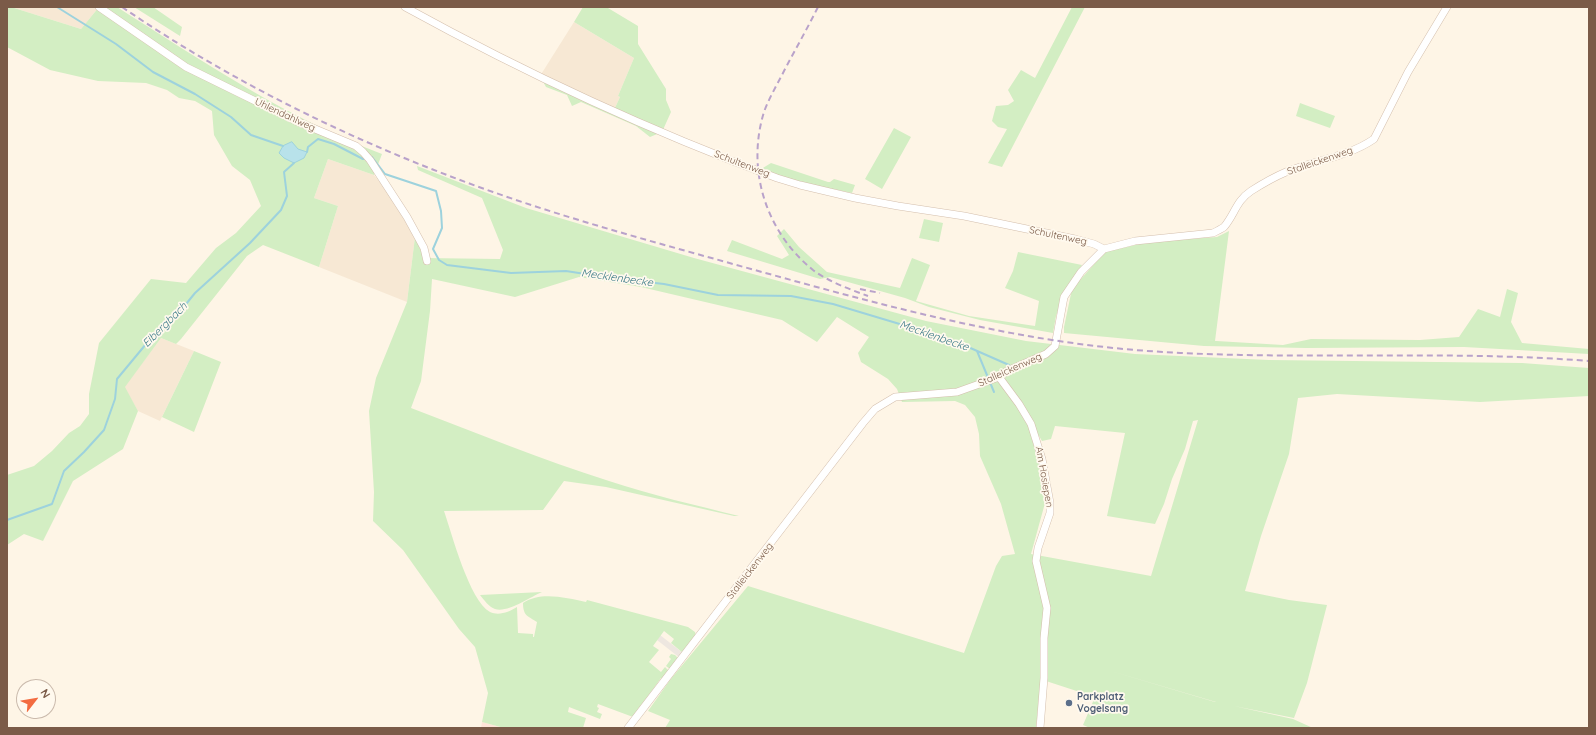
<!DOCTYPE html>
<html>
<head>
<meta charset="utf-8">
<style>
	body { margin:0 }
	#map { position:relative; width:1596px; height:735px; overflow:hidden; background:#fef5e6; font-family:Quicksand,sans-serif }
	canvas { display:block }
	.frame { position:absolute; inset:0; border:8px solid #7b5b48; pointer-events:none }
	.north { position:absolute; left:16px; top:679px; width:40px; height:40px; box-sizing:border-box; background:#fff9ee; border:1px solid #cabaac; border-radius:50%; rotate:59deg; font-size:11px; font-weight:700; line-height:16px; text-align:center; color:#7b5b48 }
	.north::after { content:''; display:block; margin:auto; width:14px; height:18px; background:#f36c41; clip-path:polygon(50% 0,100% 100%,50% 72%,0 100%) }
</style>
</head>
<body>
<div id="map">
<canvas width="1596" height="735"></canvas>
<div class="frame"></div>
<div class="north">N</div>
</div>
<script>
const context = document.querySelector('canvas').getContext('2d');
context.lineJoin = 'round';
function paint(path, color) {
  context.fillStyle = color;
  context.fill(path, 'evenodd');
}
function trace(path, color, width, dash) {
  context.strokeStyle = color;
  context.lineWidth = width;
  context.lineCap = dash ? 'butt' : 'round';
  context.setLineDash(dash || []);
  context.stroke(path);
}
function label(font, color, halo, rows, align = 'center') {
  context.font = font + ' Quicksand,sans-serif';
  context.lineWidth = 3.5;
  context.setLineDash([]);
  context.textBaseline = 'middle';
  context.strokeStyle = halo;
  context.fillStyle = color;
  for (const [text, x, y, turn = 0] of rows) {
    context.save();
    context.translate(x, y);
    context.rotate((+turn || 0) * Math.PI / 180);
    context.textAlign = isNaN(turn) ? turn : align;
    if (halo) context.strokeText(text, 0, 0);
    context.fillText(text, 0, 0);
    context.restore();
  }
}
const residential = new Path2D(`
	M11,7H99L81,29Z
	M574,22L634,58L618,96L620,97L614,110L540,76Z
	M328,159L374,175L386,190L415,237L407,302L319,267L338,206L314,198Z
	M161,338L194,351L160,421L138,411L124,387Z`);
const commercial = new Path2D(`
	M482,722L504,728H481Z`);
const industrial = new Path2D(`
	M660,635L683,653L680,658L657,640Z`);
const green = new Path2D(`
	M7,7H11L81,29L99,7H117C202,61 287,118 382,154L374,175L328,159L314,198L338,206L319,267L263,245L247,256L181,339L176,344L161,338L125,387L138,411L123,449L73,481L43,541L24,534L7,545V475L34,466L52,451L69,433L80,426L89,414V394L99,343L151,279L186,283L216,248L236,233L261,206L250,180L232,166L214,135L212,111L195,101L179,98L167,90L146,83L98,81L50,70L7,47Z
	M134,7H153L182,27L180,36Z
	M583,7H609L608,8L638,26V44L666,89V100L671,112L662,132L650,137L636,126L581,102L572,106L567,95L546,87L540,76L614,110L620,97L618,96L634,58L574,22Z
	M1072,7H1085L1002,167L988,163L1007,129L998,127L992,121L996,106L1008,105L1014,101L1008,90L1021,70L1035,78Z
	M1300,103L1335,116L1330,128L1296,116Z
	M894,128L911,137L882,189L865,179Z
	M771,163L828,182H830L834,179L855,185L852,193L799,182L758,171Z
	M417,166L526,208L694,258L926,321L1026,341L1135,354L1269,360L1522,363L1589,368V396L1480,402L1337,394L1298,398L1289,454L1261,536L1245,591L1289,600L1327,605L1307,683L1294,718L1234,706L1293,719L1313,728H1090L1083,725L1095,697L1046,681L1048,652L1044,651L1036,728H665L670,720L648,711L670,680L748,586L964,653L996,566L1002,556L1015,554L1001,504L980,456L979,434L975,417L965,405L955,401L902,402L897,389L888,379L861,362L858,353L869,337L837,317L817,342L782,320L641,287L579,277L515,297L432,279L430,311L421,381L411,408C477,433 542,460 609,481C651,495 695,505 739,516H734L606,487L564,481L543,510L444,511C452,534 469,600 490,612C499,616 509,612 517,607L518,633L533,634V637H534L537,622C528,616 523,616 523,603C541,591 566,598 586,602L587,600L688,627L695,632L696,636L683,653L671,643L674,639L664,631L653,646L659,650L649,662L661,672L665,667L669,671L663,679L661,678L633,717L598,704L597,707L599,708L597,712L602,714L600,719L569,707L568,712L586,718L583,728H504L482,722L488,693L475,647L459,629L403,550L373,521L374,492L369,411L376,378L407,302L415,237L424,258L500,259L503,250L482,198L418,170ZM998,378L1020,404L1042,441L1051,439L1055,426L1125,433L1107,516L1155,524L1164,504L1172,479L1185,449L1193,421L1198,420L1151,576L1031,554L1045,503L1043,479L1029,428L1018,405ZM1104,669L1215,702H1216Z
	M924,219L943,223L939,242L919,238Z
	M784,229L799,247L827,272L900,288L912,258L930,265L916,301L969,316L1035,326L1039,301L1005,288L1013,271L1018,252L1082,265L1064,293L1056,316L1053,333L980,320L929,307L905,298L830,277L820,279L727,251L732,240L782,259L789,255L777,236Z
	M1229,231L1215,341L1200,340L1283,345L1311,339L1420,340L1459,337L1478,309L1500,317L1507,289L1518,293L1511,322L1522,343L1589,349V354L1464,347L1306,348L1204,346L1064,333V327L1072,289L1105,252L1148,242L1217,237Z
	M194,351L221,362L194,432L162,417Z
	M542,592C530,597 508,613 495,609C489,607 484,600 480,595Z
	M671,654L675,655L678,658L670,669L666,666L671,659L669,657Z`);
const water = new Path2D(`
	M292,142L298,149L307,152L304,158L294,163L284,158L279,153L283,146Z`);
const stream = new Path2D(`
	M57,7L116,44L153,72L195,94L231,117L251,135L283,146
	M307,152L308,147L318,139L334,144L363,159L367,158
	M371,158L372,157L385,174L436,191L441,211L442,228L433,249L439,260L447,265L511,273L566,271L611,278L664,284L718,295L791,296L833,304L913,328L959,343L1009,365
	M977,351L994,392
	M7,520L52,504L64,471L84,452L104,430L115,399L117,379L151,338L173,320L195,293L250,243L281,210L287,196L284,172L294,163`);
const street = new Path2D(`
	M99,7L186,67L296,121L356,146L363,152L370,160L407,217L424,248L427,261
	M405,7C525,73 650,131 777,178L800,185L855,198L898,206L964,216L1075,239L1094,244L1104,249
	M999,377L1019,404L1031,424L1042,459L1050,503V513L1038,548L1036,561L1047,608L1044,638V678L1040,728
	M628,728L863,423L875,409L895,397L957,392L999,377L1007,371L1046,354L1055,346L1064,297L1081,272L1104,249L1135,241L1213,233C1217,231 1221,229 1224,227C1235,214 1236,201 1251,191C1262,184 1274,177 1286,172C1315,160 1348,157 1374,139L1408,72L1447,7`);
const rail = new Path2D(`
	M122,7C236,85 363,146 493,192C578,222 665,245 751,269C878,304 1004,339 1135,350C1286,362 1438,349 1589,361
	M818,7C807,29 795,50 784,71C777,85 769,98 764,112C746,170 766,232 813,270C829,282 849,289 868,296
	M860,289L880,293`);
const markers = [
	[1069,703,4,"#5c6f8a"]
];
const streetNames = [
	["Uhlendahlweg",285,115,25],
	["Stalleickenweg",1320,161,-19],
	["Schultenweg",742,164,21],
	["Schultenweg",1058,236,12],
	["Stalleickenweg",1010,370,-24],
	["Am Hosiepen",1044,477,80],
	["Stalleickenweg",750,571,-52]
];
const serviceNames = [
	["Parkplatz",1077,697],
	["Vogelsang",1077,709]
];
const waterNames = [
	["Mecklenbecke",617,278,8],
	["Eibergbach",165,325,-45],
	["Mecklenbecke",934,336,19]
];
paint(residential, '#f7e8d4');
paint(commercial, '#ffe5d9');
paint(industrial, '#eee7e0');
paint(green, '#d3eec3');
paint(water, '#b8e2ea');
trace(water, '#9dd2dd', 1);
trace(stream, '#9dd2dd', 2);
trace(street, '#d4bfad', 8);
trace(street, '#fff', 7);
trace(rail, '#b9a2ca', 2, [6, 4]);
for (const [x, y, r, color] of markers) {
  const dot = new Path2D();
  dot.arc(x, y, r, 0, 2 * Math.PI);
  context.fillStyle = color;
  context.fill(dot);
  trace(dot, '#fff9ee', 1.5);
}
label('10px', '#7b5b48', '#fff9ee', streetNames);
label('bold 10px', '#4e5e75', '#fff9ee', serviceNames, 'left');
label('italic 11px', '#3c7b88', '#fff9ee', waterNames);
</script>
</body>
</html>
